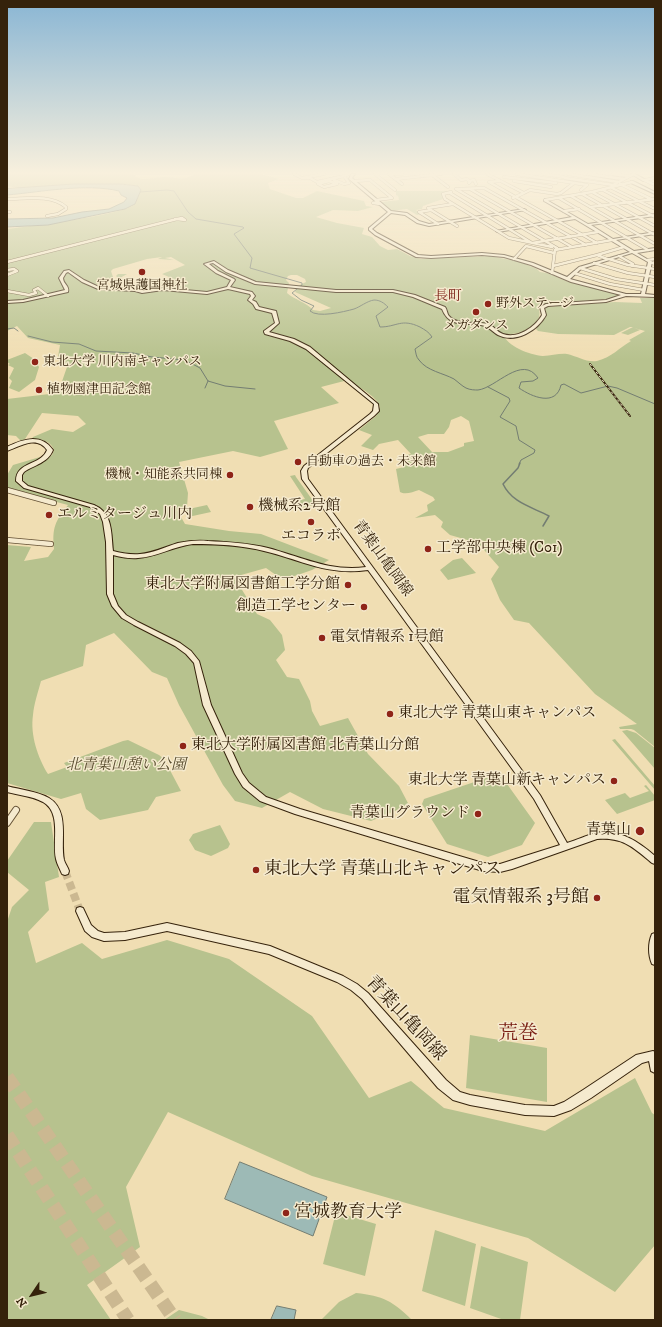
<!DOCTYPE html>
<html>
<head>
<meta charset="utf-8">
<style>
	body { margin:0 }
	#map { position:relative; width:662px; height:1327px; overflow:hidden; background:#f0deb3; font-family:"IM FELL DW Pica",serif }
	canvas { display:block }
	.frame { position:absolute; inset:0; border:8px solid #35220b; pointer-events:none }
	.north { position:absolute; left:12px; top:1275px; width:40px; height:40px; -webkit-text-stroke:3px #f5eace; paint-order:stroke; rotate:235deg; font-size:11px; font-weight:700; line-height:16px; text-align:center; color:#35220b }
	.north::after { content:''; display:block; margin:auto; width:14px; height:18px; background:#35220b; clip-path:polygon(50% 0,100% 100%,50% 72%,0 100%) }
</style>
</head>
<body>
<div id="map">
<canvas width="662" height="1327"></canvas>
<div class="frame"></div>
<div class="north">N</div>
</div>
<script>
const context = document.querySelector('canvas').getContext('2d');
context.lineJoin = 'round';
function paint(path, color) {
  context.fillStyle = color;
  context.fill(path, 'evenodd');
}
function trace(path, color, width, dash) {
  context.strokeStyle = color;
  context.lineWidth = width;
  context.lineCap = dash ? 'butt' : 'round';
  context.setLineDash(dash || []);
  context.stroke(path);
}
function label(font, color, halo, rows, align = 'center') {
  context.font = font + ' "IM FELL DW Pica","Noto Serif JP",serif';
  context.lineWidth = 3;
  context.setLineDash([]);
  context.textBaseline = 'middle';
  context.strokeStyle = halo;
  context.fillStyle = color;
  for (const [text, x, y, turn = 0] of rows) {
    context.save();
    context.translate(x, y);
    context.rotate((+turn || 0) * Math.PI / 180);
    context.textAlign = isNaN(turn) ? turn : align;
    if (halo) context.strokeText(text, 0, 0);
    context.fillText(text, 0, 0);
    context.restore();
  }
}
const green = new Path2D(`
	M7,174H134L136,177C145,181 154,177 164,177C174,176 186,182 194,174H261L279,179L268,183L270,189L296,198H303L317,191L364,201L366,206L373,207L358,211L333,210L316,217L337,223L364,228L362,234L372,237L380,246L388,250L397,249L410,256L421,259L490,256L521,262L537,269L540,272L547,273L566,281L617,294V297L610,299L541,304L538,307C547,325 515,338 502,333C507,346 529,355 543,356C551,356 560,353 567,354C577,356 587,363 597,361C612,357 619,348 631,341L629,340L645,331L634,328L640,330L628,335L621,333L633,327H630L614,335L558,334L538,331L536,329L546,316L545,309L546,307L615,302L642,303L640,298H655V747L634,730L631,729H620L619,727L637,724L595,694L529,623L514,620L500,600L491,579L499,567L478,543L450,535L441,527L443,522L435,515L415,518L428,511L427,505L435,500L433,497L419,490C413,492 405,495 400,492L396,469L404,467L397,457L411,454L398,440L379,444L373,450L361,446L372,435L359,430L376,416L380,407C377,396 358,387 348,380L321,387L339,403L274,421L288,449L260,457L233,451L179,462L188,493L187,507L177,510L185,524L229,531L261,534L329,560L312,570L283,580L266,568L234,577L257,614L270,620L282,635L285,650L276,660L287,677L299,679L310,701L312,711L320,726L348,718L368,754L399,786L409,805L371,821L323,809L290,792L262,808L235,801L223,785L179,705L167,678L152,672L114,633L86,645L83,666L41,681C38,692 34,704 33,715C30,735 38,758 48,774L67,767L64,763L123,741L128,740L159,755L164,759L181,791L156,797L148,810L100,820L86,809L81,793L61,799L7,783V545L31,547L24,561L48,557L54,549C52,527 55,522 68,505L7,489V475L13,465L40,457L46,460L52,455L54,450C51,441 41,439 32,439L33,437L52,429L73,432L86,424L78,416L42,413L25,439L21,441L16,436L7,435V399L58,393L67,367L58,357L60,345L28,338L17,326L7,331V229C24,227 125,215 135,204C137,201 139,194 141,190L138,186L121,184L17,188L7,186ZM162,257L158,259L174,260L165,258L171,257L185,265L162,274L169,277L168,279C147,285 141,289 120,278L127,274H118L116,276L126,285C111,288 97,290 83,283C76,279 73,273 64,272L72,271C89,282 91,290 114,280L111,271L113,269L147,259ZM291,275H297L305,279L306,282L298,286L295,292L331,308L320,311L313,310C306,302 295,300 287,293L289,283L286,280L288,276ZM461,416L469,421L474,441L464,443V446L448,452H432L418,437L428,434H444L449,427L451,420Z
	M396,191H449L450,192L442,193L443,199L423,206L422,209L416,210L421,214L417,215L407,209L391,211L381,202L399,200L398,196L396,195Z
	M25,353L34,359L39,367L35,380L19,392L9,388L12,381L9,378L14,368L8,365L10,364L7,362V360Z
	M295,475L296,477L316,505L300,508L295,501L305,499L290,476Z
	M207,505L211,512L188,517L184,510Z
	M462,558L476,573L448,580L440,570L453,560Z
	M627,730L636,733L655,748V769L622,731Z
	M615,739L655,786V790L612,740Z
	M495,775L502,777L535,823L522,845L488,857L447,844L422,804L424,799Z
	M646,785L655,796V800L617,814L605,800L625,793L630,798L649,791L644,786Z
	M34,822H51L59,877L45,882L49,910L28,932L36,963L82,943L102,959L167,940L229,959L312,1016L369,1098L411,1081L444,1108L545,1131L635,1078L652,1113L655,1115V1245L615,1292L528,1238L312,1176L168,1112L126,1187L140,1247L87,1285L111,1320H7V922L12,907L29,890L7,872V861Z
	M220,825L230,844L228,848L211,856L195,850L189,840L193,834Z
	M470,1035L547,1048V1102L466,1088Z
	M336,1212L376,1224L365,1276L323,1264Z
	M435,1230L476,1244L465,1306L422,1291Z
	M481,1246L528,1262L520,1320H504L470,1308Z
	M356,1293C383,1296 393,1301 412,1320H321L339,1302Z
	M179,1310L202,1316L210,1320H164Z`);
const water = new Path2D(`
	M74,184H121L138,186L141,190L135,204L125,209L48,225L7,227V219L53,218L82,212L109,209L124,202L127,198L121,195L119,191C86,183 41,192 7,195V189Z
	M240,1162L327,1197L313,1236L225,1199Z
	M277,1306L296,1310L294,1320H271Z`);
const streamFar1 = new Path2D(`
	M140,192L167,190L174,191L188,212L196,219L243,227L244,228L234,234L252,258L250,268L302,283V285L292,293L301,300L314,306L310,311C318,318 343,312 354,309C360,307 367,301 374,300C380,300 384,303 388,307L376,316L380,327C397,327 401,318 420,327C425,330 429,332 432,337L415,349C416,353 416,357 419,360C427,371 443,373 454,379C458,382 462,386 466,388C470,390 475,390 478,390C496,388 522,354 538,378L533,381L521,382L519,388C532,397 556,407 561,385L564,384L581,393L608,386L617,388L655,404
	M7,329L14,328L18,331
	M28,336L52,342L79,344L96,351L133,353L152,357L185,360L200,368L208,381L225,386L255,389
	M488,387L509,398L510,401L500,417L516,426L519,440L535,450L534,453L521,460L519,464
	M205,388L208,381`);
const stream = new Path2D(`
	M520,463L518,468L503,484C512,503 532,507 549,516L543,526`);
const secondaryTunnel = new Path2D(`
	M65,871L80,911`);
const highwayTunnel = new Path2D(`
	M7,1077L175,1320
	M7,1135L128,1320`);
const streetFar2 = new Path2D(`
	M294,174L302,178L324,174
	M375,174L395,190
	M389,174L402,184
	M391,174H402
	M431,174L448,187
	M454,174L461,180L467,179L470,182L469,183
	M487,174L524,193L513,198
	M517,174L587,185L581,190
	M543,174L564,177
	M568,174L618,182
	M589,174L623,179
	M613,174L629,176
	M504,177L556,183
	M302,178H310L317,182L344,176
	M565,178L613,185L634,174
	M396,179L441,174
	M326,180L329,181
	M334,180L344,184L349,183L344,176L349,174
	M644,180L655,185
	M645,180L655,178
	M329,181L337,184L324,187L318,184Z
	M354,181L370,180L392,198L376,200
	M469,181L474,180L476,184
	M500,181L489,182L597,243
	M514,181L551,187
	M620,184L651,199
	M612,188L655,209
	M470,189L572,247
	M603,190L655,217
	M451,192L443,194L445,199L509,238L552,247
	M592,192L655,226
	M450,193L532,243L598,232
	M524,193L530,190L557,194L561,193L574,183
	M582,194L655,235
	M571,196L655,244
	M559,198L648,250
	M7,199C26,199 50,194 66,207V209L58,214L47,216
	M545,200L592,192L632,182
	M378,202L373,203L380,204
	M590,207L655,199
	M431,210L457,226
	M564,211L579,209
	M7,212H10
	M182,218L185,220L177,219Z
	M175,219H177
	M438,224L419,212L431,210L428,208L453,204
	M555,250L612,240
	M597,255L624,247
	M619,256L633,264L632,266
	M514,259L526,246L554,253
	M609,259L628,265L655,269
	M647,260L655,259
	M7,262L177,219
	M650,262L655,264
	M594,263L628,273L655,277
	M553,266L597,255L607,259
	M580,268L616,279L655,285
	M7,270L14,269L17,271L7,275
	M552,273L555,250L557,248L456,189L484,188L586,245
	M574,273L610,284L644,290
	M7,291L29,295L36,293L34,290L38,288L48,296`);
const streetFar1 = new Path2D(`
	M7,490L54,503
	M7,540L51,544`);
const street = new Path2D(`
	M7,823L16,810`);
const secondary = new Path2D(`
	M351,174H355L352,178L391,211L407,213L419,221L429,224L524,209L526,210L429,226L417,223L405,215L391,213L372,229L377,233L418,255L431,256L482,253L504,255L533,263L567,277L579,267L630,252L575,219L498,232L496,231L572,217L544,201L545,199L588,224L655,214V216L591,225L613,239L655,232V234L616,240L634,251L655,248V250L637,253L652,262L645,294L655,295V297L626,296L606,302L548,306L544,308L546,315C538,330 516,344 498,335C494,333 490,328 485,326C469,321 450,330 442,309L413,297L393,292H336L255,284L226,272L213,263L209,264L218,271L234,279L235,280L230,287L252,292L255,296L252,300L256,302L259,307L276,311L279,323L269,332L294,339L310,347L378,404L379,411L374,416L308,468L307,471L308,479L540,795L567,843C577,840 587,835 596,833C619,828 639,842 655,856V864L652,863C633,847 623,837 597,839L512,869L500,872L483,871L295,814L260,801L243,787L235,774L203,705L194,663L186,654L175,646L134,625L122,618L112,606L107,594L106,542L103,522L100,514L90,507L24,488L16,481C16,461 41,466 47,450C37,435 20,446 7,451V447C23,439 41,433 53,450C48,463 34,465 24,472L22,475V481L28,486L94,505C113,513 111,533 113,551C121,553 131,555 140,554C153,553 165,547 178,543C188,541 197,540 208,541C228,542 248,543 268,548C302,557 330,572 366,567L302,479L301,471L304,466L370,414L373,411L374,404L306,349L290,341L265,334L264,332V331L275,323L272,313L256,309L253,304L248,300L251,296L250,294L228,289L207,294L163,290L142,293L135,291L98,289L82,282L68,272L66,273L63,278C63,284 70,286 68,292L23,302L7,303V301L23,300L65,290L59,278L64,271L69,270L84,280L99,287L135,289L142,291L163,288L207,292L227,287L231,280L216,273L204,264L214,261L228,270L256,282L336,290H393L415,295L445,307C447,309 447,314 449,316C458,326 476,321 488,324C494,326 497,332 503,334C518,339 535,327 542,315L540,307L546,304L606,300L621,295L571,282L531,265L504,257L482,255L431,258L416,257L375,235L369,230V228L388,212L349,179ZM632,253L648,262L641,294H626L570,279L581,269ZM193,544C217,544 241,545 264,551C302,560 327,576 368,570L534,799L560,845L500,864L483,863L300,809L266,797L249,783L242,773L211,705L199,661L191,651L180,643L138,622L126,615L118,606L113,594V555C121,557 129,559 138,558C157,557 174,546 193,544Z
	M631,174H635L646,180L643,181Z
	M631,181H633L655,192V194L631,183Z
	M7,786C21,790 37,791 49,798C70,811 60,840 64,860C65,864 68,867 69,871L68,874L65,875L62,874C60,869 57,864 56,859C52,841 62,813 43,802C32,796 18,795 7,792Z
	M80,907L83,908L91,925L98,931L104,933L125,932L167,923L270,946L343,976L357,984L368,993L446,1080L460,1092L470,1095L525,1105L554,1106L564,1102L583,1090L636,1055L653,1051L655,1052V1073L651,1071L649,1061L642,1063L591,1098L571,1110L554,1116L525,1115L470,1105L453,1100L438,1088L362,999L351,990L337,982L269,954L167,931L125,940L104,941L92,937L85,931L76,911L77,908Z
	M655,933V965L652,964C648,955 648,943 652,934Z`);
const rail = new Path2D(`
	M590,364L630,416`);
const markers = [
	[142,272,4,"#8f2418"],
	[488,304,4,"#8f2418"],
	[476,312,4,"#8f2418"],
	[35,362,4,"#8f2418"],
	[39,390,4,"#8f2418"],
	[298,462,4,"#8f2418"],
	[230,475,4,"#8f2418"],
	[250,507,4,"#8f2418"],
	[49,515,4,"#8f2418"],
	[311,522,4,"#8f2418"],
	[428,549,4,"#8f2418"],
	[348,585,4,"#8f2418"],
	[364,607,4,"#8f2418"],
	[322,638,4,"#8f2418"],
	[390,714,4,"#8f2418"],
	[183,746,4,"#8f2418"],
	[614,781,4,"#8f2418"],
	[478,814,4,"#8f2418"],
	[640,831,5,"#8f2418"],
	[256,870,4,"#8f2418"],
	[597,898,4,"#8f2418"],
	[286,1213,4,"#8f2418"]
];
const farPoinames = [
	["宮城県護国神社",142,286,"center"],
	["野外ステージ",496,304],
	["メガダンス",476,326,"center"],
	["東北大学 川内南キャンパス",43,362],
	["植物園津田記念館",47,390],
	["自動車の過去・未来館",306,462],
	["機械・知能系共同棟",222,475,"right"]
];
const farQuarternames = [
	["長町",448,297]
];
const poiNames = [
	["機械系2号館",258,507],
	["エルミタージュ川内",57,515],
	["エコラボ",311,537,"center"],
	["工学部中央棟 (C01)",436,549],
	["東北大学附属図書館工学分館",340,585,"right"],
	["創造工学センター",356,607,"right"],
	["電気情報系 1号館",330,638],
	["東北大学 青葉山東キャンパス",398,714],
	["東北大学附属図書館 北青葉山分館",191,746],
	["東北大学 青葉山新キャンパス",606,781,"right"],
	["青葉山グラウンド",470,814,"right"],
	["青葉山",631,831,"right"]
];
const streetNames = [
	["青葉山亀岡線",382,559,54]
];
const parkNames = [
	["北青葉山憩い公園",126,766]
];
const nearPoinames = [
	["東北大学 青葉山北キャンパス",264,870],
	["電気情報系 3号館",589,898,"right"],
	["宮城教育大学",294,1213]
];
const nearStreetnames = [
	["青葉山亀岡線",405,1019,47]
];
const nearQuarternames = [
	["荒巻",518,1035]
];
paint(green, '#b7c28e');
paint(water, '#9dbab6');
trace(water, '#737d72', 1);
trace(streamFar1, '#737d72', 1);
trace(stream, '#737d72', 1.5);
trace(secondaryTunnel, '#cbb891', 8, [8, 4]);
trace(highwayTunnel, '#cbb891', 14, [14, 7]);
trace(streetFar2, '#645135', 3.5);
trace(streetFar1, '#645135', 6);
trace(street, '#645135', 8);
trace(secondary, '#35220b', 2);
trace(streetFar2, '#f5eace', 2.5);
trace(streetFar1, '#f5eace', 4.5);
trace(street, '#f5eace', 6);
paint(secondary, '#f5eace');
trace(rail, '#35220b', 2);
trace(rail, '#f5eace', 1, [2.5]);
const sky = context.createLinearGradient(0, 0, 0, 360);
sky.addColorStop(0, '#8ab6d4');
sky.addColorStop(0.48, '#f8f0dd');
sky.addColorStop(1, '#f8f0dd00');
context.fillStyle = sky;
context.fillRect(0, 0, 662, 360);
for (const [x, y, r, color] of markers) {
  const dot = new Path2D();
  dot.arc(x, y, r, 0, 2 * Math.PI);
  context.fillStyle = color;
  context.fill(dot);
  trace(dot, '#f5eace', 1.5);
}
label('13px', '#35220b', '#f5eace', farPoinames, 'left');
label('14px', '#7a1f14', '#f5eace', farQuarternames);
label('15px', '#35220b', '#f5eace', poiNames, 'left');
label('15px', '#35220b', '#f5eace', streetNames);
label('italic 15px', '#564a2c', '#f5eace', parkNames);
label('18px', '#35220b', '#f5eace', nearPoinames, 'left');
label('18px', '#35220b', '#f5eace', nearStreetnames);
label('20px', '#7a1f14', '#f5eace', nearQuarternames);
</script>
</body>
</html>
